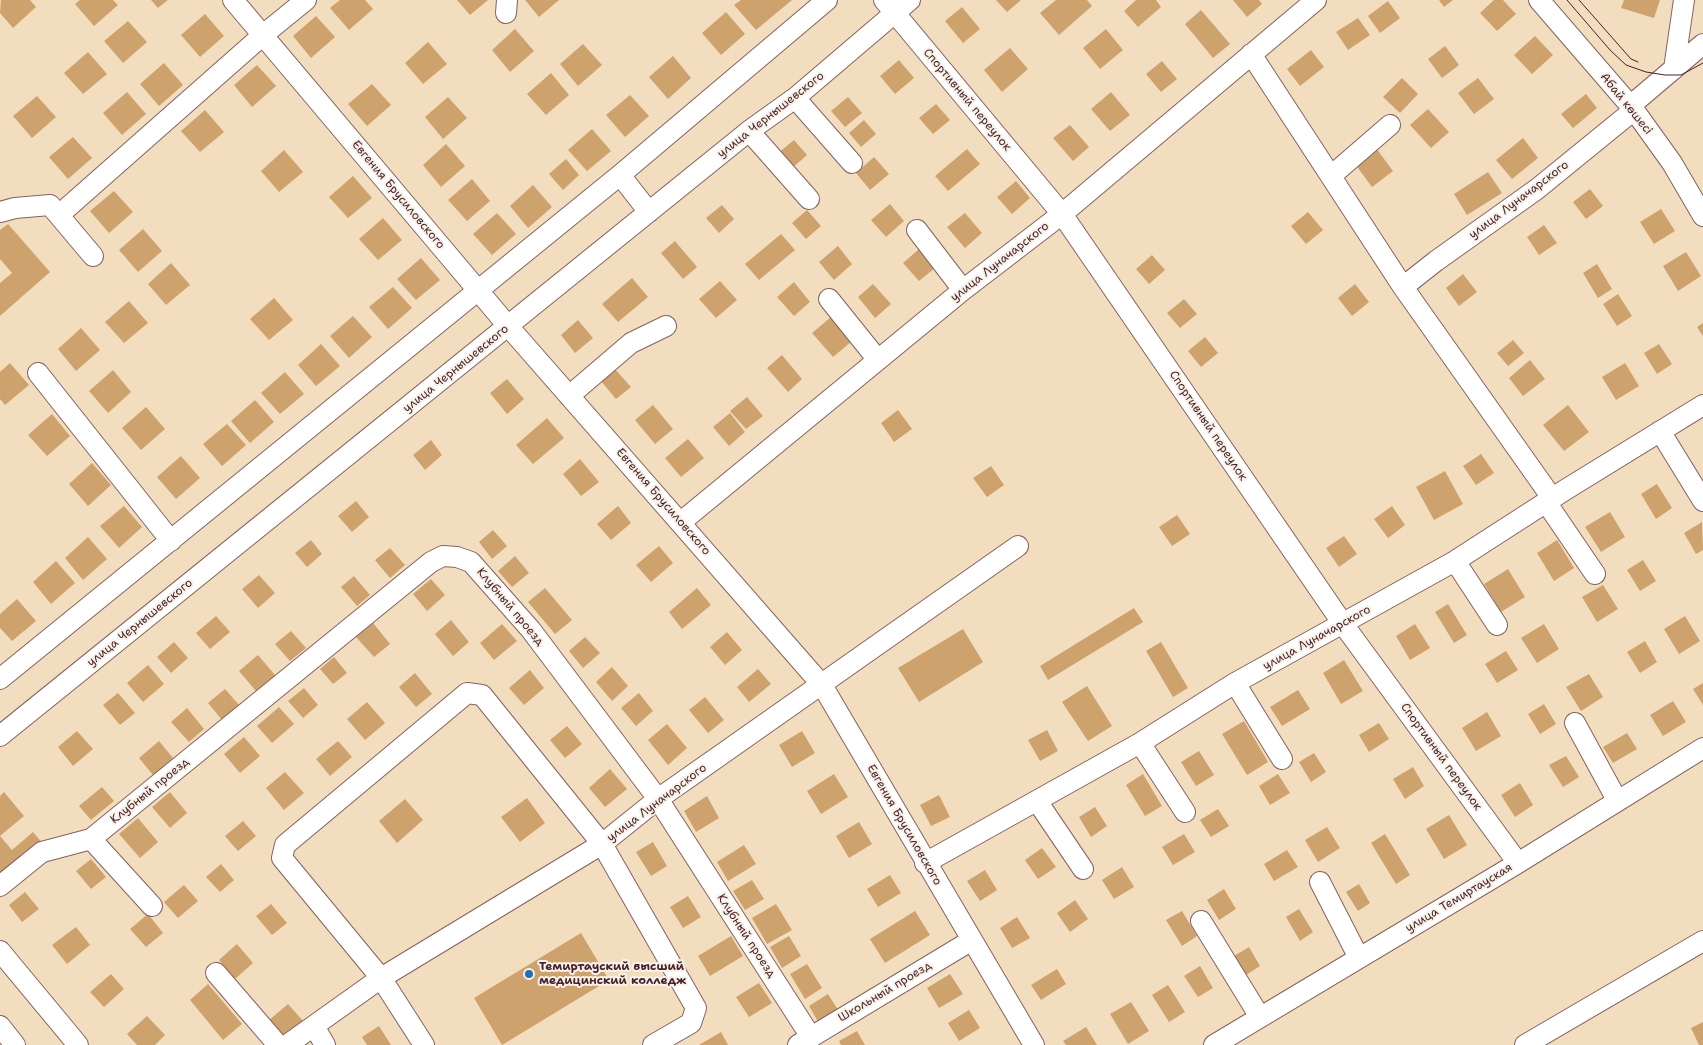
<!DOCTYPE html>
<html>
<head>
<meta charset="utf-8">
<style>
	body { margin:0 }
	canvas { display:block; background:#f3ddbf }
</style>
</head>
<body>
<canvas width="1703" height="1045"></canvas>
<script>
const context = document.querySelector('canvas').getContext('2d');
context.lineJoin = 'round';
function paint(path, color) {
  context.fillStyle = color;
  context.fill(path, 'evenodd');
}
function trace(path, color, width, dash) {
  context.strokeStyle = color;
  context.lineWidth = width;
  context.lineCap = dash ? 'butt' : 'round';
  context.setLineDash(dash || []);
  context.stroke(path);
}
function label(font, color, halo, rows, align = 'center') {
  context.font = font + ' "Shantell Sans",sans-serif';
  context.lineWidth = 4;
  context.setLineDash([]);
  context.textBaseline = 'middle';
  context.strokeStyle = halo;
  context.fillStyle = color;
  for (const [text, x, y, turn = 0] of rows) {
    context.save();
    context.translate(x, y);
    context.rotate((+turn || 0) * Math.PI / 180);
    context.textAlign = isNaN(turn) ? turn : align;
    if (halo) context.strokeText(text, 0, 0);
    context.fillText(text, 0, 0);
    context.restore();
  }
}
const building = new Path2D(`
	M1,0H30L36,7L13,28L0,13Z
	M80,0H113L118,5L94,26L75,4Z
	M151,0H168L158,8Z
	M340,0H365L373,9L349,30L330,8Z
	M457,0H488L470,15Z
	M525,0H559L539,17Z
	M741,0H792L756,30L734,5Z
	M996,0H1021L1007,12Z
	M1056,0H1087L1092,6L1059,35L1040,13Z
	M1136,0H1156L1161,7L1138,27L1124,11Z
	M1233,0H1259L1262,4L1247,17Z
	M1439,0H1453L1444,7Z
	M1494,0H1503L1516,14L1497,31L1480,13Z
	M1624,0H1660L1654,18L1621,8Z
	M1388,1L1400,18L1380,33L1368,16Z
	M962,7L980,29L963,43L945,21Z
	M1201,10L1230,44L1213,58L1185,24Z
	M726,12L745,34L721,55L702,33Z
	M205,14L224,36L200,57L181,35Z
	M316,16L335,37L311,58L293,36Z
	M1358,18L1370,35L1348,50L1336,32Z
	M128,21L147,42L123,63L104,41Z
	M515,29L534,51L510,72L492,50Z
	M1106,29L1123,50L1100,69L1083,48Z
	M1535,36L1553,55L1532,74L1514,55Z
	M428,42L447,64L423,84L405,63Z
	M583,44L602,65L578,86L560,64Z
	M1445,46L1459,65L1442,78L1428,59Z
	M1010,48L1028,69L1002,92L984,70Z
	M1311,50L1324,67L1300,86L1287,69Z
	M88,52L107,74L83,94L64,73Z
	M673,56L691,78L668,99L649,77Z
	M899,60L914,78L895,94L880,76Z
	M1162,61L1177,79L1161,92L1146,74Z
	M164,63L183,85L159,106L140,84Z
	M257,65L276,86L252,107L234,85Z
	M551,73L569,95L546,115L527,94Z
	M1402,78L1418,94L1400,113L1383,97Z
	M1478,78L1494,99L1474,114L1458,93Z
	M372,84L391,105L367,126L348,104Z
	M127,92L146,114L122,135L103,113Z
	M1111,92L1130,115L1110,131L1091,109Z
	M1586,94L1597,108L1573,128L1561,114Z
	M630,95L649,116L625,137L606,115Z
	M37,96L56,117L32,138L13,116Z
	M448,97L467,118L443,139L425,117Z
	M848,97L862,113L845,127L831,111Z
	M936,104L950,120L933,134L919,118Z
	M1428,109L1449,132L1431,148L1410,125Z
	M205,110L224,132L200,152L181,131Z
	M864,120L876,134L861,147L849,133Z
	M1070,125L1089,147L1073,161L1053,138Z
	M592,129L611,151L587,171L568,150Z
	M73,137L92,158L68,179L49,157Z
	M1523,138L1538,158L1512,179L1496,160Z
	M794,140L807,155L790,170L777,154Z
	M446,144L465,166L441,187L423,165Z
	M1376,148L1393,171L1372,187L1355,164Z
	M967,149L980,164L948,191L935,176Z
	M284,150L303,172L279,192L261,171Z
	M874,157L889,174L870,190L856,173Z
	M566,159L579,175L563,190L549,174Z
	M1488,172L1502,193L1467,215L1454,194Z
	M353,176L372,198L348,218L329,197Z
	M472,179L490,201L467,221L448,200Z
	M1016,181L1030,198L1012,214L997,197Z
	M533,185L552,207L528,228L510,206Z
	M1590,189L1603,206L1586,219L1573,202Z
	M114,191L133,212L109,233L90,211Z
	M890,204L904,221L886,237L871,220Z
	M722,205L734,219L719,233L706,218Z
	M1661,209L1675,231L1654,244L1640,222Z
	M807,210L821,226L806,239L792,223Z
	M1308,212L1323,230L1306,244L1291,226Z
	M497,213L516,234L492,255L473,234Z
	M965,213L982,233L965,248L947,227Z
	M383,218L402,240L378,260L359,239Z
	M8,224L50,272L0,316V283L12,273L0,259V230Z
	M1544,225L1557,243L1539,255L1527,237Z
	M143,229L162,251L138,272L119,250Z
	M781,234L795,250L759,280L745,264Z
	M675,241L697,267L683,279L661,253Z
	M838,246L852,264L834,280L819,262Z
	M919,249L935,268L919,281L903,263Z
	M1686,252L1701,276L1678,291L1663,266Z
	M1152,255L1165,270L1149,284L1136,269Z
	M421,258L440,280L416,300L397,279Z
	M171,263L190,285L166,305L148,284Z
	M1597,264L1612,289L1598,298L1583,273Z
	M1463,274L1477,292L1459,306L1446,288Z
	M632,278L648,297L618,322L602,304Z
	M720,281L737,300L716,318L699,299Z
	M794,282L810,302L794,316L777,297Z
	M873,284L891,304L875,318L858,297Z
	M1355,284L1369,302L1352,316L1338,298Z
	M393,287L412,308L388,329L369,307Z
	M1618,294L1632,316L1617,326L1603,304Z
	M274,298L293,320L269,340L250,319Z
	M1184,299L1197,314L1180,328L1167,313Z
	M129,301L148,323L124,343L105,322Z
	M353,316L372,337L349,358L330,336Z
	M831,317L852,341L833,357L812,333Z
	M578,320L593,338L575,353L561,335Z
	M1703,323V336L1697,327Z
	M81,328L100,350L76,371L58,349Z
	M1205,337L1218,353L1201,367L1188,351Z
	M1513,340L1524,353L1508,366L1497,353Z
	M321,344L340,366L316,386L298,365Z
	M1659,344L1672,364L1657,374L1644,353Z
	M782,355L802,379L788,392L767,368Z
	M1530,360L1545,379L1523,396L1509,378Z
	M10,363L29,385L5,405L0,399V372Z
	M1625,363L1639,386L1616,400L1602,377Z
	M615,369L631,387L616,399L601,381Z
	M113,370L131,392L108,413L89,391Z
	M285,372L304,394L280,414L261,393Z
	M507,379L524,399L507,414L490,393Z
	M747,397L763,416L746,429L730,411Z
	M255,400L274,422L250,443L231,421Z
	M653,405L673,429L655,444L635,420Z
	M1568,405L1589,432L1564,451L1543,425Z
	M146,407L165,429L141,450L122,428Z
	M898,410L912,429L894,442L881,423Z
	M730,413L745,432L729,446L713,427Z
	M52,414L70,436L47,456L28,435Z
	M547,418L564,438L533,464L516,445Z
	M227,424L246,445L222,466L203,444Z
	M688,439L704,458L681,477L665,458Z
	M431,440L442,455L425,470L413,455Z
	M1481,454L1494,473L1476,485L1463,466Z
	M181,456L200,478L176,499L157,477Z
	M580,459L599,482L581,496L563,474Z
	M92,463L111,485L88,506L69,484Z
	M991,466L1004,485L987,497L973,478Z
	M1445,471L1463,504L1434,520L1416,487Z
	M1657,484L1672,508L1656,519L1641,494Z
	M356,501L369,517L352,532L338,516Z
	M124,506L142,527L119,548L100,526Z
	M618,506L631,523L611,540L597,524Z
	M1392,506L1405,525L1388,538L1374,519Z
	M1610,512L1625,537L1601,552L1585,527Z
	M1177,515L1190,534L1172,546L1159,527Z
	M1702,522L1703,550L1696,554L1684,533Z
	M493,530L507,546L492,559L479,542Z
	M1344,536L1357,554L1339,567L1326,548Z
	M88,537L107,559L83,580L65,558Z
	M311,540L322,554L307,567L295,553Z
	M1557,540L1574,568L1554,581L1537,553Z
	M659,546L673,563L651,582L636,565Z
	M390,548L405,565L390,578L375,560Z
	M515,556L529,573L512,587L498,571Z
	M1643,560L1656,581L1640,591L1627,570Z
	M56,561L75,583L51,604L33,582Z
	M1508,569L1525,597L1501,612L1484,584Z
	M259,575L275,593L258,608L242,589Z
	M354,576L370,595L357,606L341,587Z
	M431,579L445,595L427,611L413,594Z
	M1603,585L1618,609L1597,622L1582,597Z
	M545,588L572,620L555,634L528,602Z
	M697,588L711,605L682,629L669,612Z
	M17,599L36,621L12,641L0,628V614Z
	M1448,604L1467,635L1454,643L1435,612Z
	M1134,608L1143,622L1048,680L1040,666Z
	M216,616L230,632L210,649L196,633Z
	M1685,616L1700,641L1679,654L1664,629Z
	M451,620L469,642L453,656L435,634Z
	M373,623L390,644L374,657L356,637Z
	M502,624L517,641L494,660L480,643Z
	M1415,624L1430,648L1410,660L1396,636Z
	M1544,624L1559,649L1537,663L1521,638Z
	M963,629L983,662L919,702L898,668Z
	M291,631L306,648L290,661L275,644Z
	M727,632L742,650L725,665L710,647Z
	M585,637L600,653L583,668L569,651Z
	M1645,641L1657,662L1640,673L1627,652Z
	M174,642L188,658L171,673L157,657Z
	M1161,642L1188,688L1173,697L1146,651Z
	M1506,651L1518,670L1497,683L1485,664Z
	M258,655L275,675L256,691L239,671Z
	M334,657L347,673L333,684L320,669Z
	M1344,660L1363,691L1341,704L1323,673Z
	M148,665L164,684L143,702L127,683Z
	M612,667L628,686L612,701L596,682Z
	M758,669L771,684L749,702L737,687Z
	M530,670L544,688L524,705L509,688Z
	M415,673L432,694L416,707L399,687Z
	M1589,674L1603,697L1581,711L1566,687Z
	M1703,683V705L1693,689Z
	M1087,686L1112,726L1088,741L1062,702Z
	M304,688L318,705L303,718L288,701Z
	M225,689L239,705L222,720L208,703Z
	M1298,690L1310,709L1282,726L1270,707Z
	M118,693L135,713L120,725L103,705Z
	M639,693L653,711L636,726L621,708Z
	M705,697L724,720L708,733L689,710Z
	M1673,701L1686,722L1663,736L1650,715Z
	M367,702L385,723L365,740L347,719Z
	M1544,704L1556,724L1540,734L1528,714Z
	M279,707L294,724L272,743L257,726Z
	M187,708L204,729L189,742L171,722Z
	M1487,712L1501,736L1476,751L1462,728Z
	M1244,721L1268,762L1247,775L1222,734Z
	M1379,723L1389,739L1369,752L1359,735Z
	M667,724L687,748L668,765L648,740Z
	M567,726L582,744L565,758L550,740Z
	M1047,730L1058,751L1040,761L1028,740Z
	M77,731L93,749L73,766L58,747Z
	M802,731L815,753L792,767L779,745Z
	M1627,733L1637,749L1613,763L1603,747Z
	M244,737L260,756L240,773L224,754Z
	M159,741L173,758L153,775L139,758Z
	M338,741L352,757L330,776L316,759Z
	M1199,751L1214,775L1196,786L1181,762Z
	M1314,753L1326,772L1311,782L1299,762Z
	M1566,756L1579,777L1563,787L1549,765Z
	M1413,767L1424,786L1405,799L1393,779Z
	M610,769L627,789L605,807L589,788Z
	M285,772L304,793L284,810L266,788Z
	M834,774L848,797L821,814L807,791Z
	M1143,774L1162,806L1145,816L1126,785Z
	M1278,774L1290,793L1270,805L1259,786Z
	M1520,783L1533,805L1515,817L1501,795Z
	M102,787L114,801L91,820L79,806Z
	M4,792L24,816L0,836L12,850L33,832L45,846L0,884V796Z
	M170,792L187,813L170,828L152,807Z
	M939,795L950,817L931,826L920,805Z
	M707,796L719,818L696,832L684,811Z
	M527,798L545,823L520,842L501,817Z
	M405,799L423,820L397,843L379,821Z
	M1095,807L1107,826L1091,837L1079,817Z
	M1218,809L1229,826L1211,837L1200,820Z
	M1449,815L1467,845L1444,859L1426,829Z
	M138,818L158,842L140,858L119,834Z
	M243,821L256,836L238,851L225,836Z
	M859,822L872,844L849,858L836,836Z
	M1327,827L1340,848L1318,862L1305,840Z
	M1184,834L1195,852L1173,865L1162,847Z
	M1385,834L1410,875L1396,884L1371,843Z
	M653,842L667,866L651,876L636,852Z
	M744,845L756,864L728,881L717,862Z
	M1042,848L1056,867L1038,879L1025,860Z
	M1287,850L1298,867L1274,881L1264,864Z
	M91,859L106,877L91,889L76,871Z
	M221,864L234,880L220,892L206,877Z
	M1122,867L1134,887L1114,899L1102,880Z
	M985,870L997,890L980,901L967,881Z
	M890,875L901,893L878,907L867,889Z
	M752,880L764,899L745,910L733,891Z
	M1359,884L1370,903L1358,911L1346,892Z
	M184,885L198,901L178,918L164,902Z
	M1224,889L1236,909L1219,920L1207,900Z
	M25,892L39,909L22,922L9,905Z
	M688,896L701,917L683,928L670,907Z
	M1075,900L1088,919L1070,932L1057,913Z
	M271,904L287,923L272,935L256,916Z
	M776,904L792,930L767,944L752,918Z
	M1299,909L1313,932L1300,941L1286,917Z
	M915,911L930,935L885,963L870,939Z
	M1182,911L1197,936L1182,946L1166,920Z
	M148,914L163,933L146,947L130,929Z
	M1017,917L1030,938L1012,948L1000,928Z
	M76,927L90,945L67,964L52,945Z
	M581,933L609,980L502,1045L474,998Z
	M731,936L743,956L710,976L698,956Z
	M789,936L801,956L782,968L770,947Z
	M237,944L253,963L235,979L219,960Z
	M1249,947L1260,966L1246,975L1234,956Z
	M807,964L822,988L805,999L790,974Z
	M1200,966L1213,988L1198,997L1184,976Z
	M1057,969L1066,984L1041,1000L1031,985Z
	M111,974L124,989L104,1007L90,992Z
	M950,974L963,994L939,1008L927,988Z
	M759,983L772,1003L749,1017L736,997Z
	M208,984L242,1024L223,1040L190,1000Z
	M1168,985L1185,1012L1169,1022L1152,995Z
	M828,994L840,1013L820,1025L809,1006Z
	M1131,1002L1149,1031L1128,1044L1110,1014Z
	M288,1004L303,1021L282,1038L268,1021Z
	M969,1010L980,1028L959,1041L948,1023Z
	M147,1016L165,1035L155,1045H137L127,1034Z
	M1703,1022V1045H1699L1691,1028Z
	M379,1026L391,1045H367L362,1037Z
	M1086,1027L1097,1045H1066L1063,1041Z
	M857,1031L865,1045H841L839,1041Z
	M721,1032L728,1045H699Z`);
const minor = new Path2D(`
	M233,0L508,326L822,685L1034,1045
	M884,0L1062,214L1343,624L1518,863
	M1539,0L1634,110L1672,163L1703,216
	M506,13L507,0
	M1251,54L1403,287L1552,498
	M1674,69L1684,0
	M795,98L852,163
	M1630,106L1703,44
	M749,131L809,199
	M620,175L649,212
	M1331,176L1390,125
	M0,212L15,208L50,205L93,256
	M59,215L263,35L306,0
	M917,230L963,290
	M1403,287L1436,261L1537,189L1634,110
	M829,299L878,360
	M38,373L171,541
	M569,396L631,343L666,326
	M1660,431L1703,501
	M1546,502L1595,574
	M681,522L963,290L1062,214L1316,0
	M1455,561L1497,625
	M0,679L620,175L827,0
	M1235,683L1282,759
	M1575,723L1617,800
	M0,736L749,131L795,98L910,0
	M1140,743L1185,812
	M1037,801L1083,869
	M91,839L152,906
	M925,863L1140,743L1235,683L1455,561L1565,490L1703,405
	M1320,882L1359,958
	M0,886L42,852L91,839L431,562L443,556L457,557L471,562L531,630L658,799L811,1037
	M1201,921L1260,1017
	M0,951L78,1045
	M216,973L278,1045
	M0,1026L15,1045
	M314,1026L325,1045
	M287,1045L381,978L602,844L658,799L1018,546
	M424,1045L381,978L282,858L285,845L467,693L482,695L602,844L696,1008L691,1023L653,1045
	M798,1045L972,940
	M1214,1045L1518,863L1703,748
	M1525,1045L1703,941`);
const tram = new Path2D(`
	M1567,0L1610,50L1626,65L1646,72L1665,75H1681L1703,63
	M1579,0L1631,59L1638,62`);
const markers = [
	[529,974,5,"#1f6fb2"]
];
const streetNames = [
	["Спортивный переулок",967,100,50],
	["Абай көшесі",1626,104,51],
	["улица Чернышевского",771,115,-38],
	["Евгения Брусиловского",398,195,50],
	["улица Луначарского",1519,200,-37],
	["улица Луначарского",1000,262,-38],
	["улица Чернышевского",456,369,-39],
	["Спортивный переулок",1208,426,56],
	["Евгения Брусиловского",663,502,49],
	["Клубный проезд",510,607,50],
	["улица Чернышевского",140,623,-39],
	["улица Луначарского",1317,638,-29],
	["Спортивный переулок",1441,757,54],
	["Клубный проезд",150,791,-39],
	["улица Луначарского",657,803,-37],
	["Евгения Брусиловского",904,825,60],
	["улица Темиртауская",1459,898,-31],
	["Клубный проезд",746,936,57],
	["Школьный проезд",885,992,-31]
];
const poiNames = [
	["Темиртауский высший",539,967],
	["медицинский колледж",539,981]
];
paint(building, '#cea26d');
trace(minor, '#85625f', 22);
trace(minor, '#fff', 20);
trace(tram, '#4a1f2b', 1);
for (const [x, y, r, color] of markers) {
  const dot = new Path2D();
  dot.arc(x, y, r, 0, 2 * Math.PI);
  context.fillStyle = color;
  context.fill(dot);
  trace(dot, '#f7f3e8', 2);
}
label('12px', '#4a1f2b', '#f7f3e8', streetNames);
label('bold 12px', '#4a1f2b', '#f7f3e8', poiNames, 'left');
</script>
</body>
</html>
